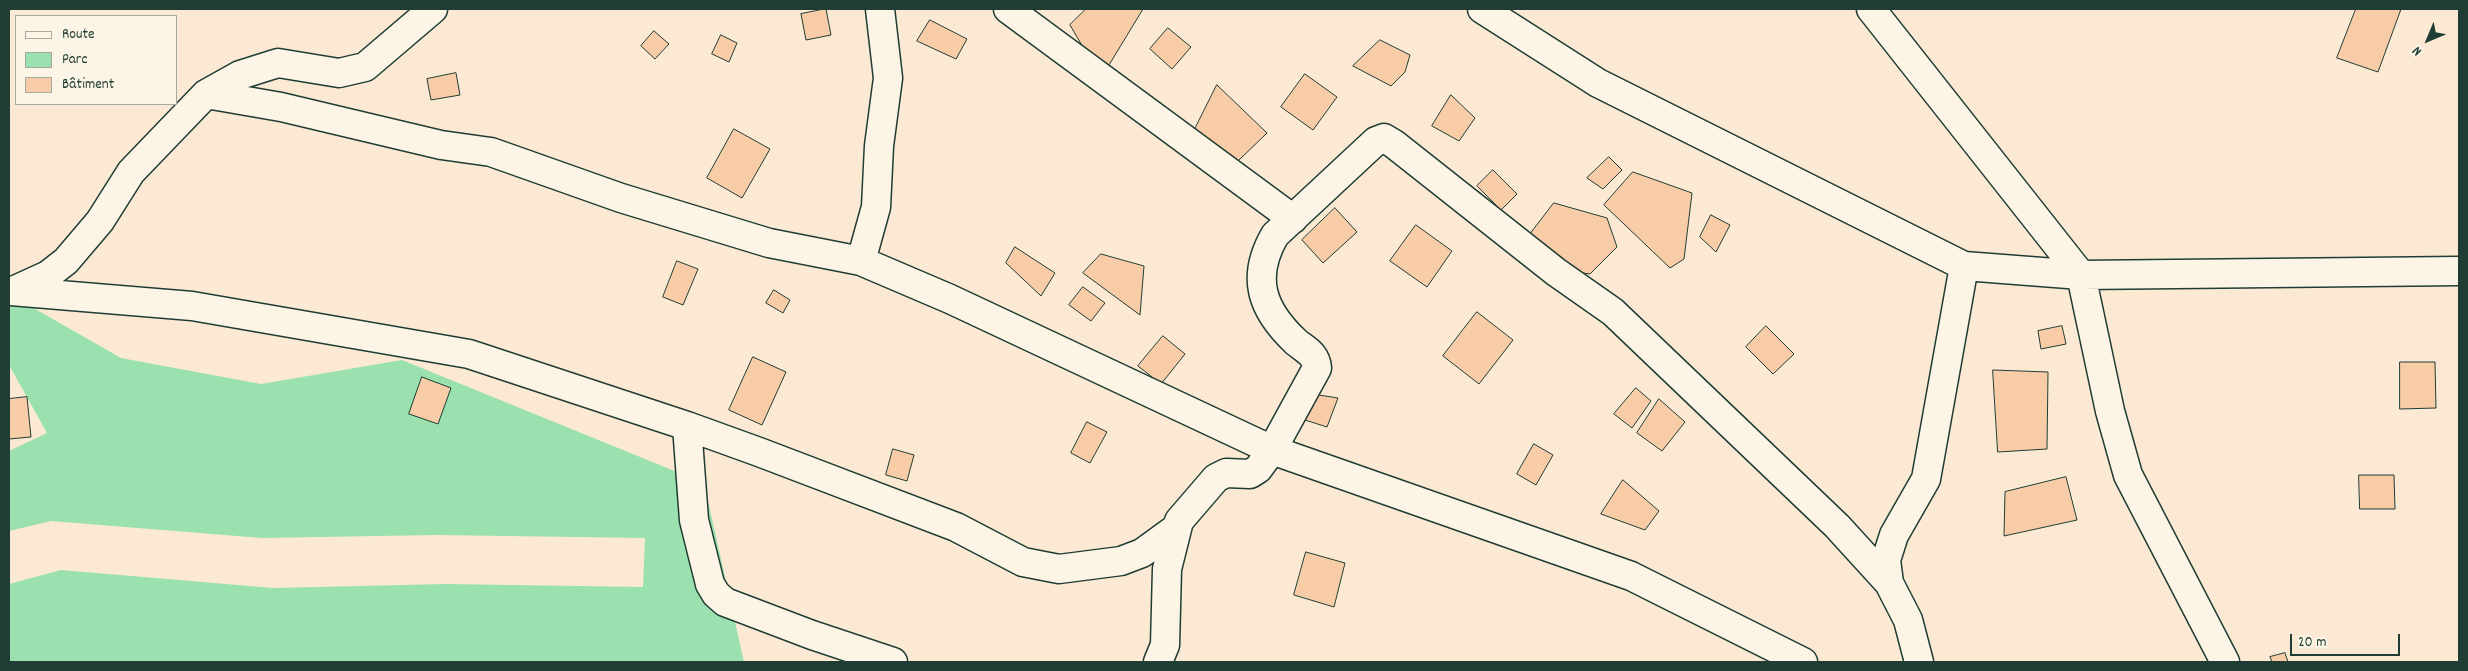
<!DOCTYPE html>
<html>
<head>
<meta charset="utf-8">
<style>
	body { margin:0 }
	#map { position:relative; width:2468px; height:671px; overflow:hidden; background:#fbe9d3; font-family:Dekko,sans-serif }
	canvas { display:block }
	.frame { position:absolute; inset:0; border:10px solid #1f3d34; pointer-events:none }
	.legend { position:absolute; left:15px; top:15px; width:162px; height:90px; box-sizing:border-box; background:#fcf5e5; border:1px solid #a4ab9e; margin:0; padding:6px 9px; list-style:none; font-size:15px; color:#1f3d34 }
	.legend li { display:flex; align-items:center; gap:10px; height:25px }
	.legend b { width:25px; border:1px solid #a4ab9e }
	.north { position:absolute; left:2403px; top:15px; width:50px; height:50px; -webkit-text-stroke:4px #fcf5e5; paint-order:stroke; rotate:225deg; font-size:14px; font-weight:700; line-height:20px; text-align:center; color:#1f3d34 }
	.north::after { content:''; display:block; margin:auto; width:18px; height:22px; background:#1f3d34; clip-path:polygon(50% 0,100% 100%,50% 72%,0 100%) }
	.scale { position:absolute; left:2290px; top:634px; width:110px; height:22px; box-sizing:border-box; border:2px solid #1f3d34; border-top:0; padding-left:6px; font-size:15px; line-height:18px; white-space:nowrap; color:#1f3d34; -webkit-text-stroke:4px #fcf5e5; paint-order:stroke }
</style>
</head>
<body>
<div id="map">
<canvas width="2468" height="671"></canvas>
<div class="frame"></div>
<ul class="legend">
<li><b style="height:6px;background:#fcf5e5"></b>Route</li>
<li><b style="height:14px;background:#9be1af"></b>Parc</li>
<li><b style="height:14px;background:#f9cca8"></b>Bâtiment</li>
</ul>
<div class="north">N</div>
<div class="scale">20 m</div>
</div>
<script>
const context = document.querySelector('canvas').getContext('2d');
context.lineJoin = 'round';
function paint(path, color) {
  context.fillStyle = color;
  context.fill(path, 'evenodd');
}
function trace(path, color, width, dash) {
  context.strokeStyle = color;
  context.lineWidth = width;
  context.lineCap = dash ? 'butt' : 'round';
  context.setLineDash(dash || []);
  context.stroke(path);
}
const green = new Path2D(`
	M9,294L121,358L261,384L402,360L704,483L744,662H9V584L61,570L273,588L446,584L643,587L645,538L436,535L262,538L51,521L9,531V451L47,433L9,365Z`);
const building = new Path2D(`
	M826,9L831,35L806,40L801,14Z
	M1086,9H1143L1109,65L1087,54L1070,25Z
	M2356,9H2401L2378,72L2337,58Z
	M930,20L967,39L956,59L917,41Z
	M1168,28L1191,47L1172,69L1150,49Z
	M654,31L669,44L655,59L641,46Z
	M721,35L737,43L729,62L712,54Z
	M1380,40L1410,55L1405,72L1391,86L1353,66Z
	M456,73L460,95L431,100L427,79Z
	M1305,74L1337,97L1313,130L1281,107Z
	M1217,85L1267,133L1238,161L1193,133Z
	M1451,95L1475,118L1459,141L1432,126Z
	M734,129L770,149L742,198L707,178Z
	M1609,157L1622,170L1603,189L1587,178Z
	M1493,170L1517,194L1501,210L1477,186Z
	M1633,172L1692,193L1684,259L1670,268L1604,205Z
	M1554,203L1607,218L1617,247L1590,274L1569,271L1528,237Z
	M1335,208L1357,232L1323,263L1302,240Z
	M1711,215L1730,225L1716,252L1700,237Z
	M1416,225L1452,251L1427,287L1390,261Z
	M1015,247L1055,273L1041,296L1006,263Z
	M1101,254L1144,266L1140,315L1083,273Z
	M677,261L698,269L683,305L663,297Z
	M1083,287L1105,303L1091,321L1069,305Z
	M774,290L790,300L783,313L766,303Z
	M1477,312L1513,340L1479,384L1443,356Z
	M1766,326L1794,354L1773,374L1746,347Z
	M2062,326L2066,344L2041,349L2038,331Z
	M1163,336L1185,354L1161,384L1138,366Z
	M753,357L786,372L762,425L729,410Z
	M2400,362H2435L2436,408L2400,409Z
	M1993,370L2048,372L2047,449L1998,452Z
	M422,377L451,388L438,424L409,414Z
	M1636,388L1651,401L1632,428L1614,414Z
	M1319,395L1338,398L1327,427L1305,420Z
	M27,397L31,437L9,439V399Z
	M1659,399L1685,422L1662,451L1637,433Z
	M1087,422L1107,432L1090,463L1071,453Z
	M1534,444L1553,455L1536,485L1517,474Z
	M893,449L914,455L907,481L886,475Z
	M2359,475H2394L2395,509H2360Z
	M2066,477L2077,520L2004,536L2005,492Z
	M1623,480L1659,511L1645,530L1601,514Z
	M1306,552L1345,563L1334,607L1294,595Z
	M2285,653L2288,662H2272L2270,657Z`);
const minor = new Path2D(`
	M1008,9L1293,219
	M1482,9L1598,83L1964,266L2081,275L2459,271
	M1871,9L2081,275L2110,411L2128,475L2225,662
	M206,94L281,107L441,145L491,152L621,198L769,243L861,261L950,299L1272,450L1631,576L1803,662
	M861,261L876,207L879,146L888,78L880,9
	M15,290L48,275L66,261L100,221L131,172L206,94L240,75L278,63L339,73L365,67L433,9
	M11,291L192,306L469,354L687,426L759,452L956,527L1023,562L1059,569L1121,561L1142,553L1175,529
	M687,426L694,520L710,584L716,594L725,602L812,635L893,662
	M1889,583L1886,560L1894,535L1926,479L1964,266
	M1158,662L1165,645L1167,569L1179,521L1216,478L1226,473L1250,474L1258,469L1272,450L1317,368C1316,354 1306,350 1296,342C1262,310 1250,278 1275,235L1376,141L1384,138L1394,144L1556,272L1613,312L1837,526L1889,583L1908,620L1919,662`);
paint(green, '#9be1af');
paint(building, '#f9cca8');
trace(building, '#1f3d34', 1);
trace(minor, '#1f3d34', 31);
trace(minor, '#fcf5e5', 28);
</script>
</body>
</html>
